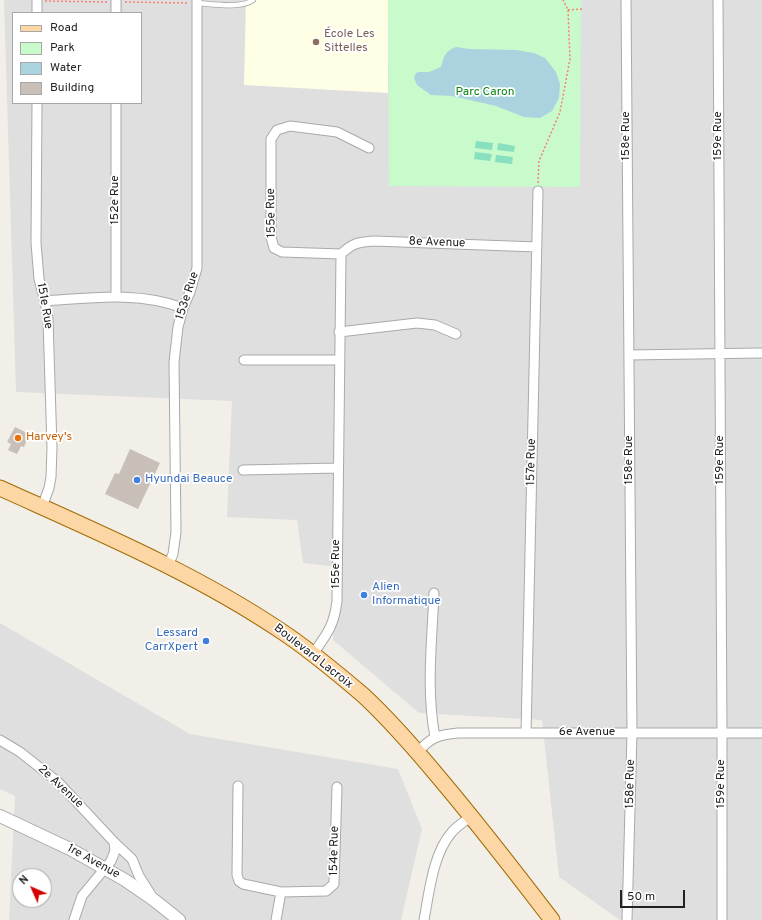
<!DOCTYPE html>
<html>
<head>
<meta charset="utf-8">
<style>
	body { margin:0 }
	#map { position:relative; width:762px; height:920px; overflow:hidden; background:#f2efe9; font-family:Overpass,sans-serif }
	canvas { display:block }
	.legend { position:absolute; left:12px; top:12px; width:130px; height:92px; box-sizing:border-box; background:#fff; border:1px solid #a7a7a7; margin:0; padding:5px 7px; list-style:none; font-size:12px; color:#222 }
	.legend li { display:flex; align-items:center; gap:8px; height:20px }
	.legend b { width:20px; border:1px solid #a7a7a7 }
	.north { position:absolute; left:12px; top:868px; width:40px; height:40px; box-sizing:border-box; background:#fff; border:1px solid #a7a7a7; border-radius:50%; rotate:315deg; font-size:11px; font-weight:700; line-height:16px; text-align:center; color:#222 }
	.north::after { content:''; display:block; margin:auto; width:14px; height:18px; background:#d40000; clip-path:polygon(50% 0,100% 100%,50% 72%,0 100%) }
	.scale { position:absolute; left:620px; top:890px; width:65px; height:18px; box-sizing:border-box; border:2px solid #222; border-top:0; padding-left:5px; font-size:12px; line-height:14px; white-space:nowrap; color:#222; -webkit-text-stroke:3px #fff; paint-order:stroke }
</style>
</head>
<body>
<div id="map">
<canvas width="762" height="920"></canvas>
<ul class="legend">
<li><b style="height:5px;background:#fcd6a4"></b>Road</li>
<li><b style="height:11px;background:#c8facc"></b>Park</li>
<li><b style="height:11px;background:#aad3df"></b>Water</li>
<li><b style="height:11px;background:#c7bfb8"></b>Building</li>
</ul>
<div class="north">N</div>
<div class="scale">50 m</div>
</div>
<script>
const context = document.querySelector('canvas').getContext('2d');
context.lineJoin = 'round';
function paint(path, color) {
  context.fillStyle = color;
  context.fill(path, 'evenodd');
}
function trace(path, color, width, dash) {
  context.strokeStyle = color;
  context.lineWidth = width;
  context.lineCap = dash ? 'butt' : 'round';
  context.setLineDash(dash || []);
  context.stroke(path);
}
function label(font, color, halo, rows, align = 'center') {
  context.font = font + ' Overpass,sans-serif';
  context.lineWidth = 3.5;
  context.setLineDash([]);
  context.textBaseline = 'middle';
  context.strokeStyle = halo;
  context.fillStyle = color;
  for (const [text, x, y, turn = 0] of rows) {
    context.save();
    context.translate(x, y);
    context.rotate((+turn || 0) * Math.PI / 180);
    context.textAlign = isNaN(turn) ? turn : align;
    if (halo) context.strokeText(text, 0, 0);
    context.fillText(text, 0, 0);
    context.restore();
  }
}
const residential = new Path2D(`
	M4,0H762V920H620L559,877L542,720L419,713L333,640L337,567L303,563L297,520L227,517L232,401L16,392ZM13,13H141V103H13Z
	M0,623L190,734L398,769L422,829L401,920H9L15,796L0,789ZM20,876H44V900H20Z`);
const education = new Path2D(`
	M246,0H388V93L244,85Z`);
const park = new Path2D(`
	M388,0H581L580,187L389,186Z`);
const pitch = new Path2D(`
	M476,141L493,143L492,150L475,148Z
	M498,143L515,146L514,152L497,150Z
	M475,152L492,154L490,161L474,159Z
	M496,155L513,157L512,164L495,162Z`);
const water = new Path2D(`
	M456,47L469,49L516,50L534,53L545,58L556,72L560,84L559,98L552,111L540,118L524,117L496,106L452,96L431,95L417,85L414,78L416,73L419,72H429L441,67C444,56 445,51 456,47Z`);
const building = new Path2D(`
	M15,427L29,434L24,447L21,446L17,454L8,450L11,444L7,442Z
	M130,449L160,463L138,509L105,494L115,473L119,474Z`);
const path = new Path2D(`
	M45,1L107,2
	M125,2L189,3
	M568,10L583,9
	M538,183L539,161L560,112L570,59L568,10L563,0`);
const service = new Path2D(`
	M197,3C212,4 241,9 253,0`);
const minor = new Path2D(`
	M116,0V13
	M626,0L632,733L627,920
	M718,0L722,733V920
	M37,13V0
	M37,103L36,243L39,279L45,301L48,319L52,448L51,477L49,488L42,507
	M116,103V296
	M341,254L282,252L274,248L271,237V139L277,130L290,126L337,132L369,148
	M341,254C353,243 358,242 374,241L537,247
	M45,301C91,298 139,291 183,308
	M339,332L417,323L435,325L456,334
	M629,355L762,353
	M244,360H339
	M243,470L338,468
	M168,566L173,554L176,532L174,362L178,327L183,308L190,292L197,268V0
	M434,593C432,641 426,690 435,737
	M313,654C327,634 334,626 337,601L341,254
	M526,733L538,191
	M0,740L20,752L58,782L114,842L115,851L111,861L82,896L74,920
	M418,752C431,737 438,735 458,733H762
	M238,786L237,875L239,881L243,884L281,892L326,891L334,884L337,787
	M114,842L132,859L139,876L151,895
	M276,920L281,892
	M424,920C429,893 433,853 452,832C457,826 465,821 472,816`);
const tertiary = new Path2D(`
	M0,816L70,849L125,880L154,900L179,920`);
const primary = new Path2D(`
	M0,488C95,531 195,573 281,631C310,650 337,673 363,695C391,721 416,750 441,780C479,825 516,873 552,920`);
const markers = [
	[316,42,4,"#8d6e63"],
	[18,438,4,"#e8710a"],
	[137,480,4,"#3f7fe0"],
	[364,595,4,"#3f7fe0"],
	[206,641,4,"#3f7fe0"]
];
const educationNames = [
	["École Les",324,35],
	["Sittelles",324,49]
];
const parkNames = [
	["Parc Caron",485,93]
];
const streetNames = [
	["158e Rue",627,136,-90],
	["159e Rue",719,136,-90],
	["152e Rue",116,200,-90],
	["155e Rue",272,213,-91],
	["8e Avenue",437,243,2],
	["153e Rue",188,296,-72],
	["151e Rue",44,306,80],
	["158e Rue",630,460,-90],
	["159e Rue",721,460,-90],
	["157e Rue",532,462,-89],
	["155e Rue",337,564,-90],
	["Boulevard Lacroix",313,657,38],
	["6e Avenue",587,733],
	["158e Rue",631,784,-89],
	["159e Rue",722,784,-90],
	["2e Avenue",60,787,43],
	["154e Rue",335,851,-89],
	["1re Avenue",93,862,29]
];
const foodNames = [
	["Harvey's",26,438]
];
const shopNames = [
	["Hyundai Beauce",145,480],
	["Alien",372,588],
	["Informatique",372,602],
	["Lessard",198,634,"right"],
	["CarrXpert",198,648,"right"]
];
paint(residential, '#e0dfdf');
paint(education, '#ffffe5');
paint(park, '#c8facc');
paint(pitch, '#88e0be');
paint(water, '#aad3df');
paint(building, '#c7bfb8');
trace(service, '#a9a9a9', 6);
trace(minor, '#a9a9a9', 11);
trace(tertiary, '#a9a9a9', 14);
trace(primary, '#a06b00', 17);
trace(path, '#fa8072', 1.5, [2, 2]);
trace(service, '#fff', 4.5);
trace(minor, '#fff', 9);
trace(tertiary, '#fff', 12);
trace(primary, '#fcd6a4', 15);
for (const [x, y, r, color] of markers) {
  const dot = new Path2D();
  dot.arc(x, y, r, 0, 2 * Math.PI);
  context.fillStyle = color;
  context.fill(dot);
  trace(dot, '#fff', 1.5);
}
label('12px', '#785e54', '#fff', educationNames, 'left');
label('12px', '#0c8416', '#fff', parkNames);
label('12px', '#222', '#fff', streetNames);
label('12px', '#c56008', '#fff', foodNames, 'left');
label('12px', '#366cbe', '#fff', shopNames, 'left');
</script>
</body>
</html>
